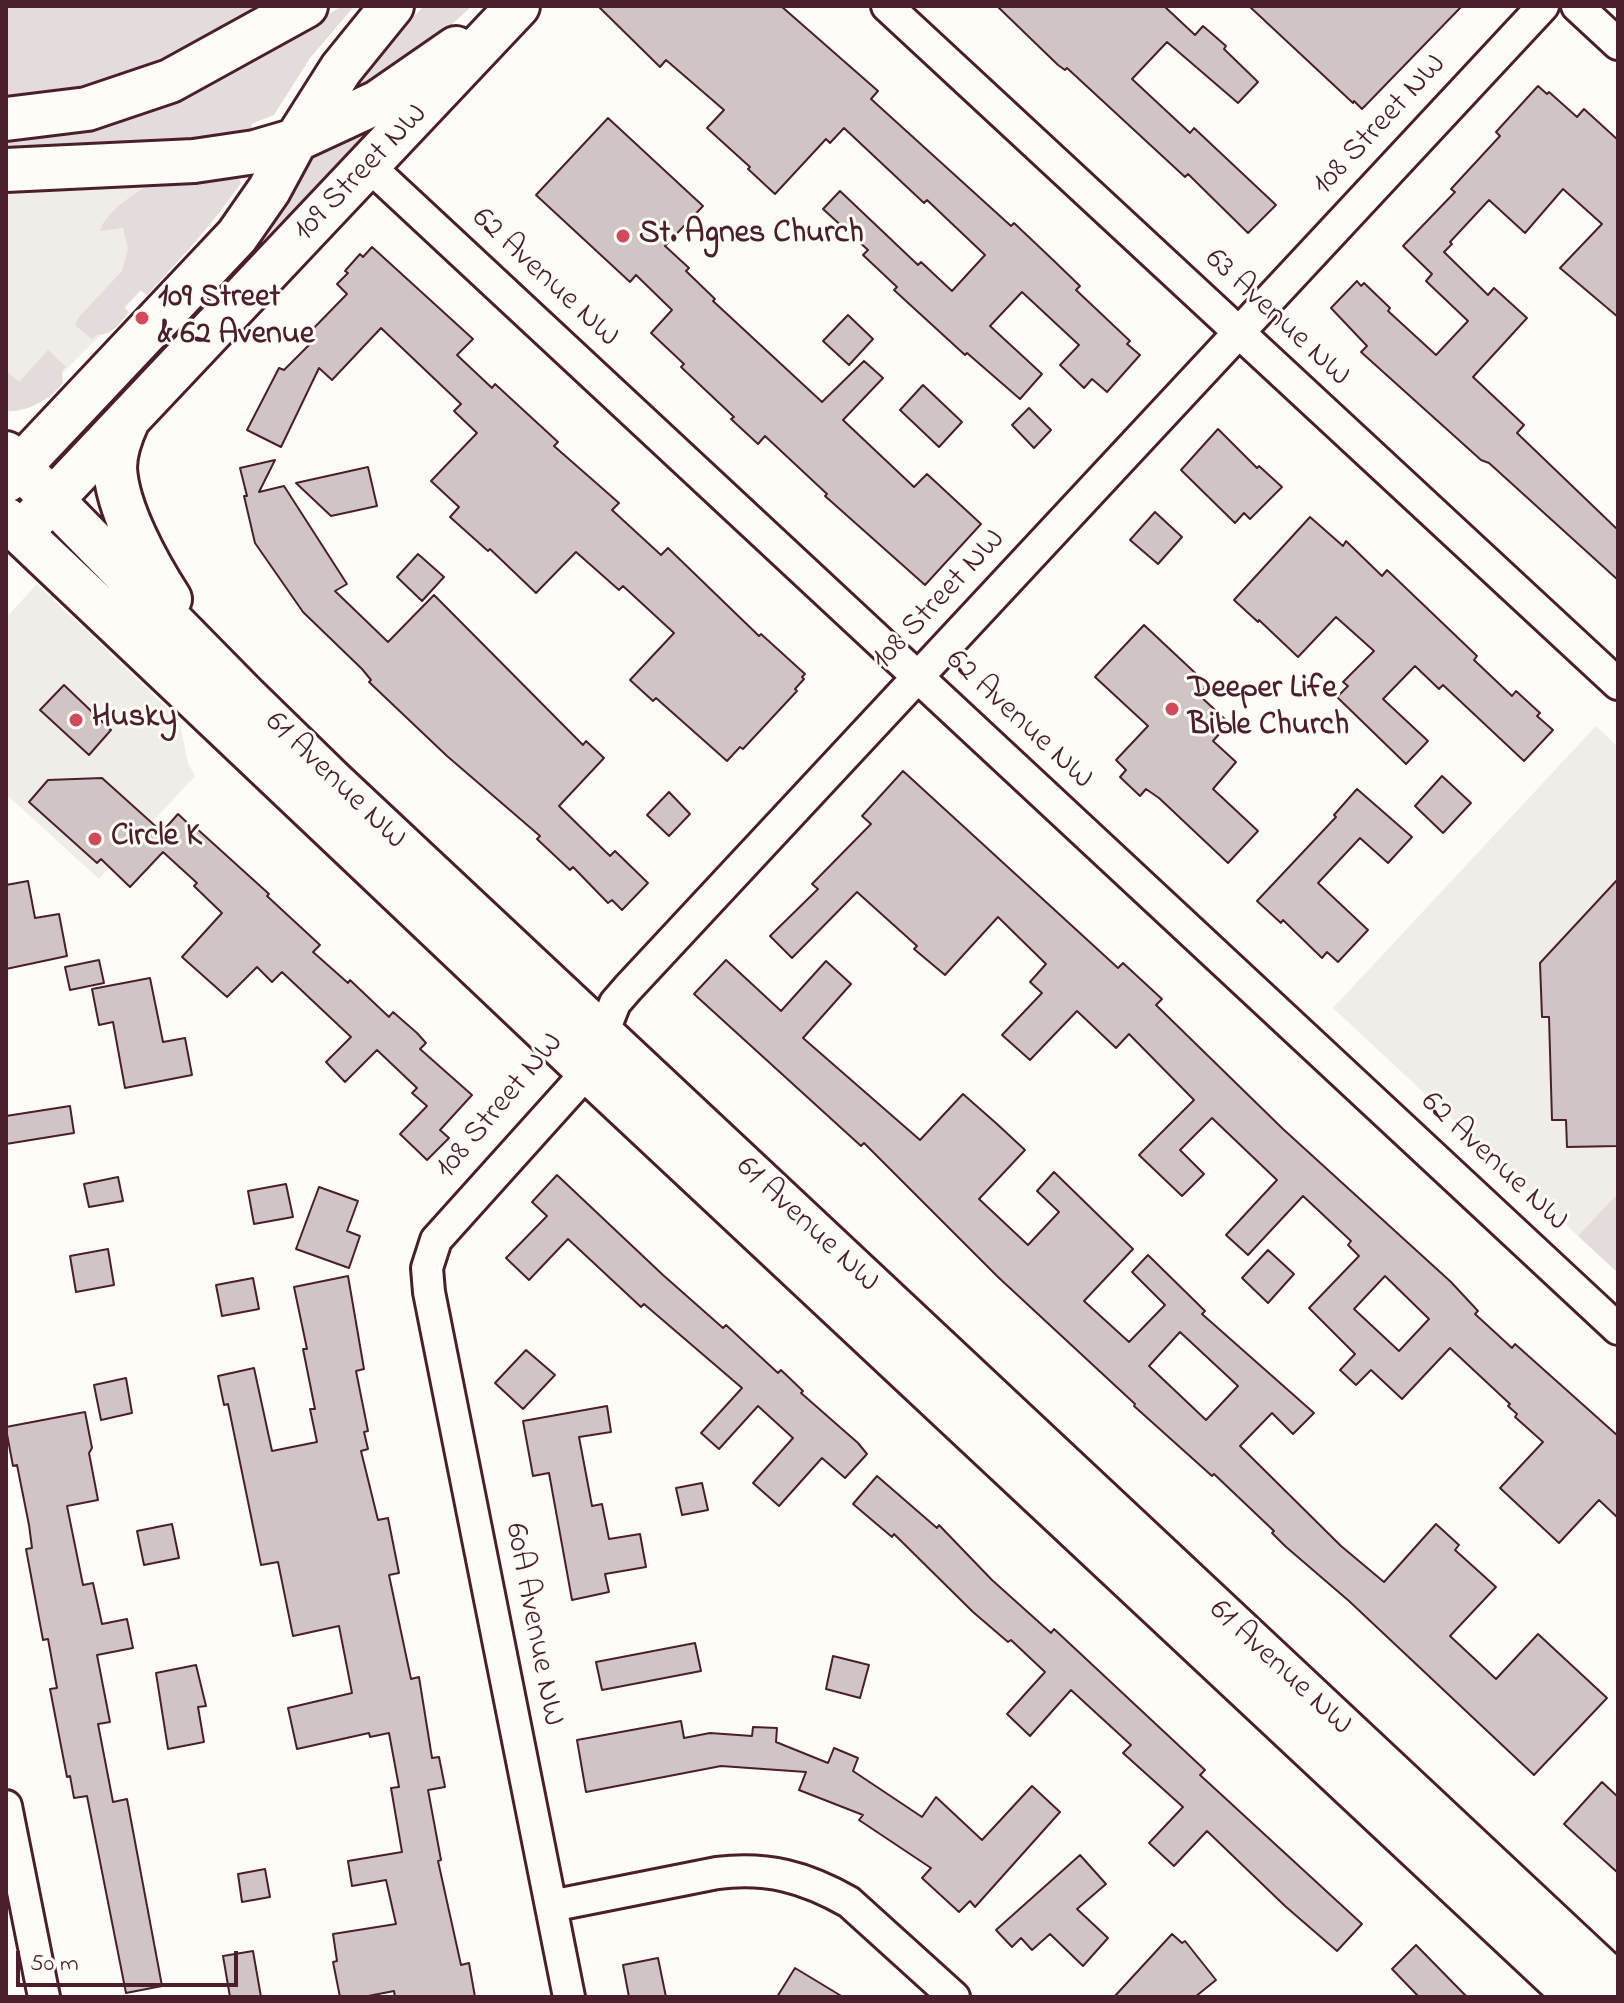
<!DOCTYPE html>
<html>
<head>
<meta charset="utf-8">
<style>
	body { margin:0 }
	#map { position:relative; width:1624px; height:2003px; overflow:hidden; background:#fdfcf7; font-family:"Indie Flower",sans-serif }
	canvas { display:block }
	.frame { position:absolute; inset:0; border:8px solid #4a1f2b; pointer-events:none }
	.scale { position:absolute; left:16px; top:1951px; width:222px; height:36px; box-sizing:border-box; border:4px solid #4a1f2b; border-top:0; padding-left:10px; font-size:24px; line-height:28px; white-space:nowrap; color:#4a1f2b; -webkit-text-stroke:6px #fdfcf7; paint-order:stroke }
</style>
</head>
<body>
<div id="map">
<canvas width="1624" height="2003"></canvas>
<div class="frame"></div>
<div class="scale">50 m</div>
</div>
<script>
const context = document.querySelector('canvas').getContext('2d');
context.lineJoin = 'round';
function paint(path, color) {
  context.fillStyle = color;
  context.fill(path, 'evenodd');
}
function trace(path, color, width, dash) {
  context.strokeStyle = color;
  context.lineWidth = width;
  context.lineCap = dash ? 'butt' : 'round';
  context.setLineDash(dash || []);
  context.stroke(path);
}
function label(font, color, halo, rows, align = 'center') {
  context.font = font + ' "Indie Flower",sans-serif';
  context.lineWidth = 6;
  context.setLineDash([]);
  context.textBaseline = 'middle';
  context.strokeStyle = halo;
  context.fillStyle = color;
  for (const [text, x, y, turn = 0] of rows) {
    context.save();
    context.translate(x, y);
    context.rotate((+turn || 0) * Math.PI / 180);
    context.textAlign = isNaN(turn) ? turn : align;
    if (halo) context.strokeText(text, 0, 0);
    context.fillText(text, 0, 0);
    context.restore();
  }
}
const built = new Path2D(`
	M236,175L229,192L111,324L48,388L6,401V185Z
	M37,584L179,720L188,763L195,776L99,879L6,794V618Z
	M1596,726L1618,747V1193L1578,1236L1333,1008Z`);
const green = new Path2D(`
	M6,6H269C205,44 136,78 62,91C44,95 25,95 6,97Z
	M342,6H350L352,9L310,58L274,115L251,124L253,131L235,136L6,148V139L109,123L138,115L258,58Z
	M424,6H472C436,40 398,67 355,91L350,88L370,62Z
	M416,94L76,445L71,440L290,192L313,154Z
	M236,171L241,183C213,224 180,259 147,295L140,290L124,307L129,312C119,324 113,335 96,335L92,339L75,325L79,317L122,271L128,249L123,228L100,231C104,214 138,189 155,183C180,176 210,175 236,171Z
	M48,350L66,367L62,371L63,383C51,399 26,413 6,411V371L19,382Z
	M1618,1193V1273L1578,1236Z`);
const building = new Path2D(`
	M598,6H781L878,91L871,99L1011,226L1014,223L1052,259L1080,286L1076,290L1130,341L1127,344L1140,355L1107,392L1092,379L1084,388L1060,365L1079,345L1022,292L990,326L1042,374L1020,399L967,353L965,355L894,290L897,287L863,255L868,250L823,209L840,191L918,265L921,262L952,291L985,255L927,200L924,203L844,128L830,143L826,139L775,194L748,169L750,167L707,128L724,110L666,60L660,67Z
	M997,6H1164L1195,35L1203,26L1226,46L1224,49L1258,82L1238,103L1167,42L1132,79L1190,133L1194,128L1276,205L1248,233L1188,174L1185,177L1067,68L1065,70L1058,65Z
	M1249,6H1462L1362,109L1354,101L1353,103Z
	M1538,86L1547,94L1549,92L1577,117L1584,109L1618,140V317L1560,268L1602,224L1563,189L1525,233L1489,200L1450,242L1452,244L1444,252L1488,295L1494,288L1527,318L1473,377L1524,425L1517,433L1618,530V580L1489,463L1481,460L1361,352L1367,346L1331,308L1357,281L1361,286L1364,283L1390,308L1388,311L1436,355L1468,321L1426,281L1432,274L1403,246L1455,192L1451,189L1500,136L1496,132Z
	M608,118L703,206L665,246L689,268L686,271L715,299L713,301L822,402L864,361L883,378L843,420L914,487L927,474L981,524L925,585L825,496L827,494L765,436L758,444L731,419L734,417L681,367L684,364L651,333L672,310L636,275L630,282L536,195Z
	M372,247L473,339L457,355L492,388L495,384L558,442L554,446L619,503L612,510L661,555L668,548L759,636L761,634L805,674L802,677L804,679L795,689L797,691L743,749L740,747L727,761L656,698L653,701L630,680L674,633L623,586L619,590L576,552L536,593L490,549L488,551L450,517L459,507L431,481L477,433L454,411L461,404L381,328L332,380L319,368L281,447L247,430L279,368L284,370L313,341L307,335L347,294L337,284L348,273L345,271L360,254L363,257Z
	M848,315L873,339L849,365L823,341Z
	M923,385L962,422L939,447L900,410Z
	M1029,408L1051,430L1034,448L1012,425Z
	M1218,429L1257,468L1259,466L1282,487L1250,519L1244,513L1235,523L1181,470Z
	M275,460L259,492L284,486L347,584L335,591L388,642L434,595L583,745L586,741L604,758L559,806L610,856L615,851L648,883L622,910L612,900L608,903L573,867L570,870L537,839L540,836L447,756L369,682L371,680L362,669L303,612L255,543L244,496H247L240,468Z
	M368,467L377,506L331,516L296,483Z
	M1155,512L1182,537L1158,564L1130,540Z
	M1310,517L1343,546L1346,541L1382,576L1387,570L1477,656L1474,660L1512,696L1516,691L1540,713L1537,716L1553,730L1524,761L1443,685L1439,689L1415,666L1383,699L1428,741L1406,764L1337,697L1348,686L1343,682L1374,651L1336,617L1298,657L1259,620L1258,622L1234,600Z
	M418,554L444,577L422,601L397,577Z
	M1144,625L1208,685L1199,695L1229,723L1213,741L1236,762L1213,789L1258,831L1228,863L1159,798L1146,789L1140,796L1120,777L1126,770L1116,760L1148,726L1095,677Z
	M64,685L111,730L89,755L40,710Z
	M903,771L1118,968L1123,963L1162,999L1156,1005L1283,1129L1451,1282L1478,1311L1475,1314L1512,1348L1515,1344L1618,1436V1518L1599,1500L1559,1543L1500,1488L1543,1442L1515,1417L1517,1414L1508,1406L1510,1404L1450,1348L1402,1399L1371,1370L1356,1385L1340,1370L1355,1354L1309,1308L1359,1256L1348,1245L1351,1241L1303,1196L1248,1255L1226,1235L1277,1180L1212,1118L1180,1150L1204,1174L1182,1196L1139,1155L1194,1100L1129,1034L1116,1048L1077,1011L1030,1060L1002,1035L1042,993L1030,982L1046,964L998,917L945,975L914,949L917,946L857,892L792,958L770,936L818,889L812,884L871,824L862,816ZM1385,1276L1429,1319L1399,1351L1354,1309Z
	M1442,776L1471,803L1443,833L1415,806Z
	M102,778L162,832L178,814L194,829L195,827L269,894L267,896L320,945L313,952L348,983L350,980L389,1017L393,1012L417,1033L426,1043L420,1049L472,1095L440,1130L449,1138L427,1160L400,1134L427,1106L412,1093L417,1088L377,1050L345,1082L326,1062L351,1037L282,972L272,982L257,967L227,997L182,957L222,913L194,886L197,883L163,852L130,887L101,859L97,863L29,802L48,780Z
	M1357,789L1412,837L1388,863L1360,838L1318,883L1368,930L1338,962L1327,952L1322,958L1283,920L1281,923L1257,901L1336,817L1334,815Z
	M669,792L690,814L669,836L647,815Z
	M1618,879V1146L1567,1147L1566,1120H1552L1549,1017H1542L1540,963Z
	M28,881L35,918L59,914L67,956L6,969V885Z
	M99,960L104,983L70,990L65,967Z
	M726,960L781,1011L826,961L851,984L803,1038L920,1140L963,1094L997,1124L1025,1150L979,1199L1028,1245L1059,1212L1037,1191L1054,1172L1133,1249L1084,1301L1129,1342L1165,1305L1132,1272L1148,1255L1205,1311L1202,1314L1314,1413L1293,1434L1272,1413L1240,1446L1341,1546L1384,1582L1436,1524L1459,1545L1455,1550L1496,1587L1450,1636L1496,1679L1538,1634L1607,1698L1534,1775L1349,1601L1285,1546L1272,1533L1274,1531L1214,1474L1212,1476L1134,1406L1135,1404L998,1277L864,1143L861,1146L694,994ZM1180,1332L1238,1386L1206,1420L1149,1366Z
	M150,978L163,1042L185,1038L192,1075L125,1088L113,1022L99,1025L92,989Z
	M70,1106L74,1133L6,1144V1116Z
	M557,1175L663,1275L723,1328L726,1325L778,1373L781,1370L803,1391L801,1393L858,1443L867,1454L845,1478L822,1458L779,1506L753,1483L793,1438L758,1406L719,1449L701,1433L742,1388L644,1304L641,1307L568,1239L529,1280L506,1258L547,1216L532,1202Z
	M118,1177L123,1201L89,1207L84,1184Z
	M286,1184L293,1217L254,1224L248,1191Z
	M319,1187L358,1201L347,1231L360,1236L349,1268L296,1249Z
	M108,1249L114,1285L76,1292L70,1256Z
	M1268,1250L1294,1274L1268,1303L1242,1278Z
	M348,1276L364,1369L356,1371L368,1431L364,1432L368,1449L361,1451L378,1520L388,1518L399,1573L389,1575L411,1679L419,1677L432,1758L439,1757L445,1787L428,1790L441,1860L438,1861L461,1965L469,1963L475,1997H395L394,1991L363,1997H340L333,1962L337,1961L333,1934L396,1924L386,1880L352,1886L348,1861L402,1852L391,1788L399,1787L389,1733L370,1737L369,1733L297,1749L288,1708L352,1693L339,1626L293,1636L278,1562L261,1565L228,1404L224,1405L218,1376L254,1368L272,1451L317,1442L310,1409H315L303,1349H307L294,1287Z
	M253,1278L259,1309L222,1316L216,1285Z
	M526,1350L555,1375L523,1409L495,1383Z
	M126,1378L132,1413L101,1420L94,1385Z
	M607,1406L611,1432L579,1437L592,1506L602,1504L609,1539L640,1534L646,1567L605,1574L609,1592L572,1600L549,1473L533,1476L523,1421Z
	M85,1412L92,1448L89,1453L98,1500L67,1506L83,1585L93,1583L102,1624L127,1619L133,1648L97,1655L110,1722L98,1724L113,1802L127,1799L162,1986L126,1993L87,1796L74,1798L70,1776L67,1777L50,1689L57,1688L48,1639L43,1640L26,1549L32,1548L29,1525L17,1465L13,1466L6,1429V1427Z
	M877,1476L937,1528L939,1525L992,1580L1051,1633L1054,1629L1205,1770L1200,1775L1362,1924L1337,1951L1285,1906L1207,1831L1174,1866L1149,1843L1183,1807L1123,1753L1131,1745L1071,1690L1030,1736L1007,1714L1045,1672L1011,1640L1008,1642L973,1612L894,1534L892,1537L853,1504Z
	M702,1483L708,1510L682,1515L676,1488Z
	M172,1524L179,1558L144,1565L137,1531Z
	M695,1643L701,1671L602,1690L596,1662Z
	M833,1656L869,1665L860,1698L826,1689Z
	M196,1665L206,1706L198,1707L204,1742L168,1749L156,1673Z
	M681,1721L684,1738L710,1733L752,1736L753,1727L777,1728L776,1742L828,1763L834,1748L858,1758L853,1771L922,1817L936,1797L982,1840L1032,1786L1060,1812L975,1907L970,1901L959,1912L922,1878L931,1868L859,1820L863,1815L799,1790L806,1772L721,1766L586,1792L577,1740Z
	M1602,1782L1618,1797V1873L1564,1824Z
	M1080,1855L1106,1884L1077,1909L1108,1938L1083,1966L1050,1934L1032,1950L1021,1938L1012,1947L996,1930Z
	M265,1869L270,1897L242,1902L238,1874Z
	M1172,1934L1182,1943L1185,1941L1216,1980L1195,1997H1114Z
	M1416,1945L1467,1997H1419L1392,1969Z
	M253,1951L261,1997H230L223,1956Z
	M658,1958L666,1997H629L623,1965Z
	M795,1968L843,1997H777Z`);
const street = new Path2D(`
	M887,6L1618,684
	M1577,6L1618,44
	M369,166L1618,1329
	M6,1806L44,1997
	M551,1906L717,1873C768,1867 805,1877 849,1902L954,1997
	M569,1997L429,1292L427,1268L436,1240L588,1071L615,1003L628,988L1543,6`);
const secondary = new Path2D(`
	M6,119L87,109L170,81L306,6
	M6,170L194,161L255,152L296,140L378,102L456,48
	M128,420C121,435 115,451 115,468C117,509 148,565 170,599
	M6,453L244,695L332,781L1618,1986
	M6,481L237,236L269,190L296,140L341,69L392,6
	M6,519L588,1071L1577,1997
	M34,519L518,6`);
const markers = [
	[623,236,8,"#d1495b"],
	[142,318,8,"#d1495b"],
	[1172,709,8,"#d1495b"],
	[76,720,8,"#d1495b"],
	[95,839,8,"#d1495b"]
];
const streetNames = [
	["108 Street NW",1381,126,-47],
	["109 Street NW",362,174,-46],
	["62 Avenue NW",544,279,43],
	["63 Avenue NW",1276,319,43],
	["108 Street NW",940,601,-47],
	["62 Avenue NW",1018,721,43],
	["61 Avenue NW",334,782,44],
	["108 Street NW",501,1107,-50],
	["62 Avenue NW",1493,1163,43],
	["61 Avenue NW",806,1226,43],
	["60A Avenue NW",532,1625,79],
	["61 Avenue NW",1279,1669,43]
];
const poiNames = [
	["St. Agnes Church",639,236],
	["109 Street",158,300],
	["& 62 Avenue",158,337],
	["Deeper Life",1188,691],
	["Bible Church",1188,728],
	["Husky",92,720],
	["Circle K",111,839]
];
paint(built, '#f0ece8');
paint(green, '#e3dcda');
paint(building, '#d0c5c4');
trace(building, '#4a1f2b', 2);
trace(street, '#4a1f2b', 36);
trace(secondary, '#4a1f2b', 48);
trace(street, '#fdfcf7', 30);
trace(secondary, '#fdfcf7', 42);
for (const [x, y, r, color] of markers) {
  const dot = new Path2D();
  dot.arc(x, y, r, 0, 2 * Math.PI);
  context.fillStyle = color;
  context.fill(dot);
  trace(dot, '#fdfcf7', 3);
}
label('32px', '#4a1f2b', '#fdfcf7', streetNames);
label('bold 32px', '#4a1f2b', '#fdfcf7', poiNames, 'left');
</script>
</body>
</html>
